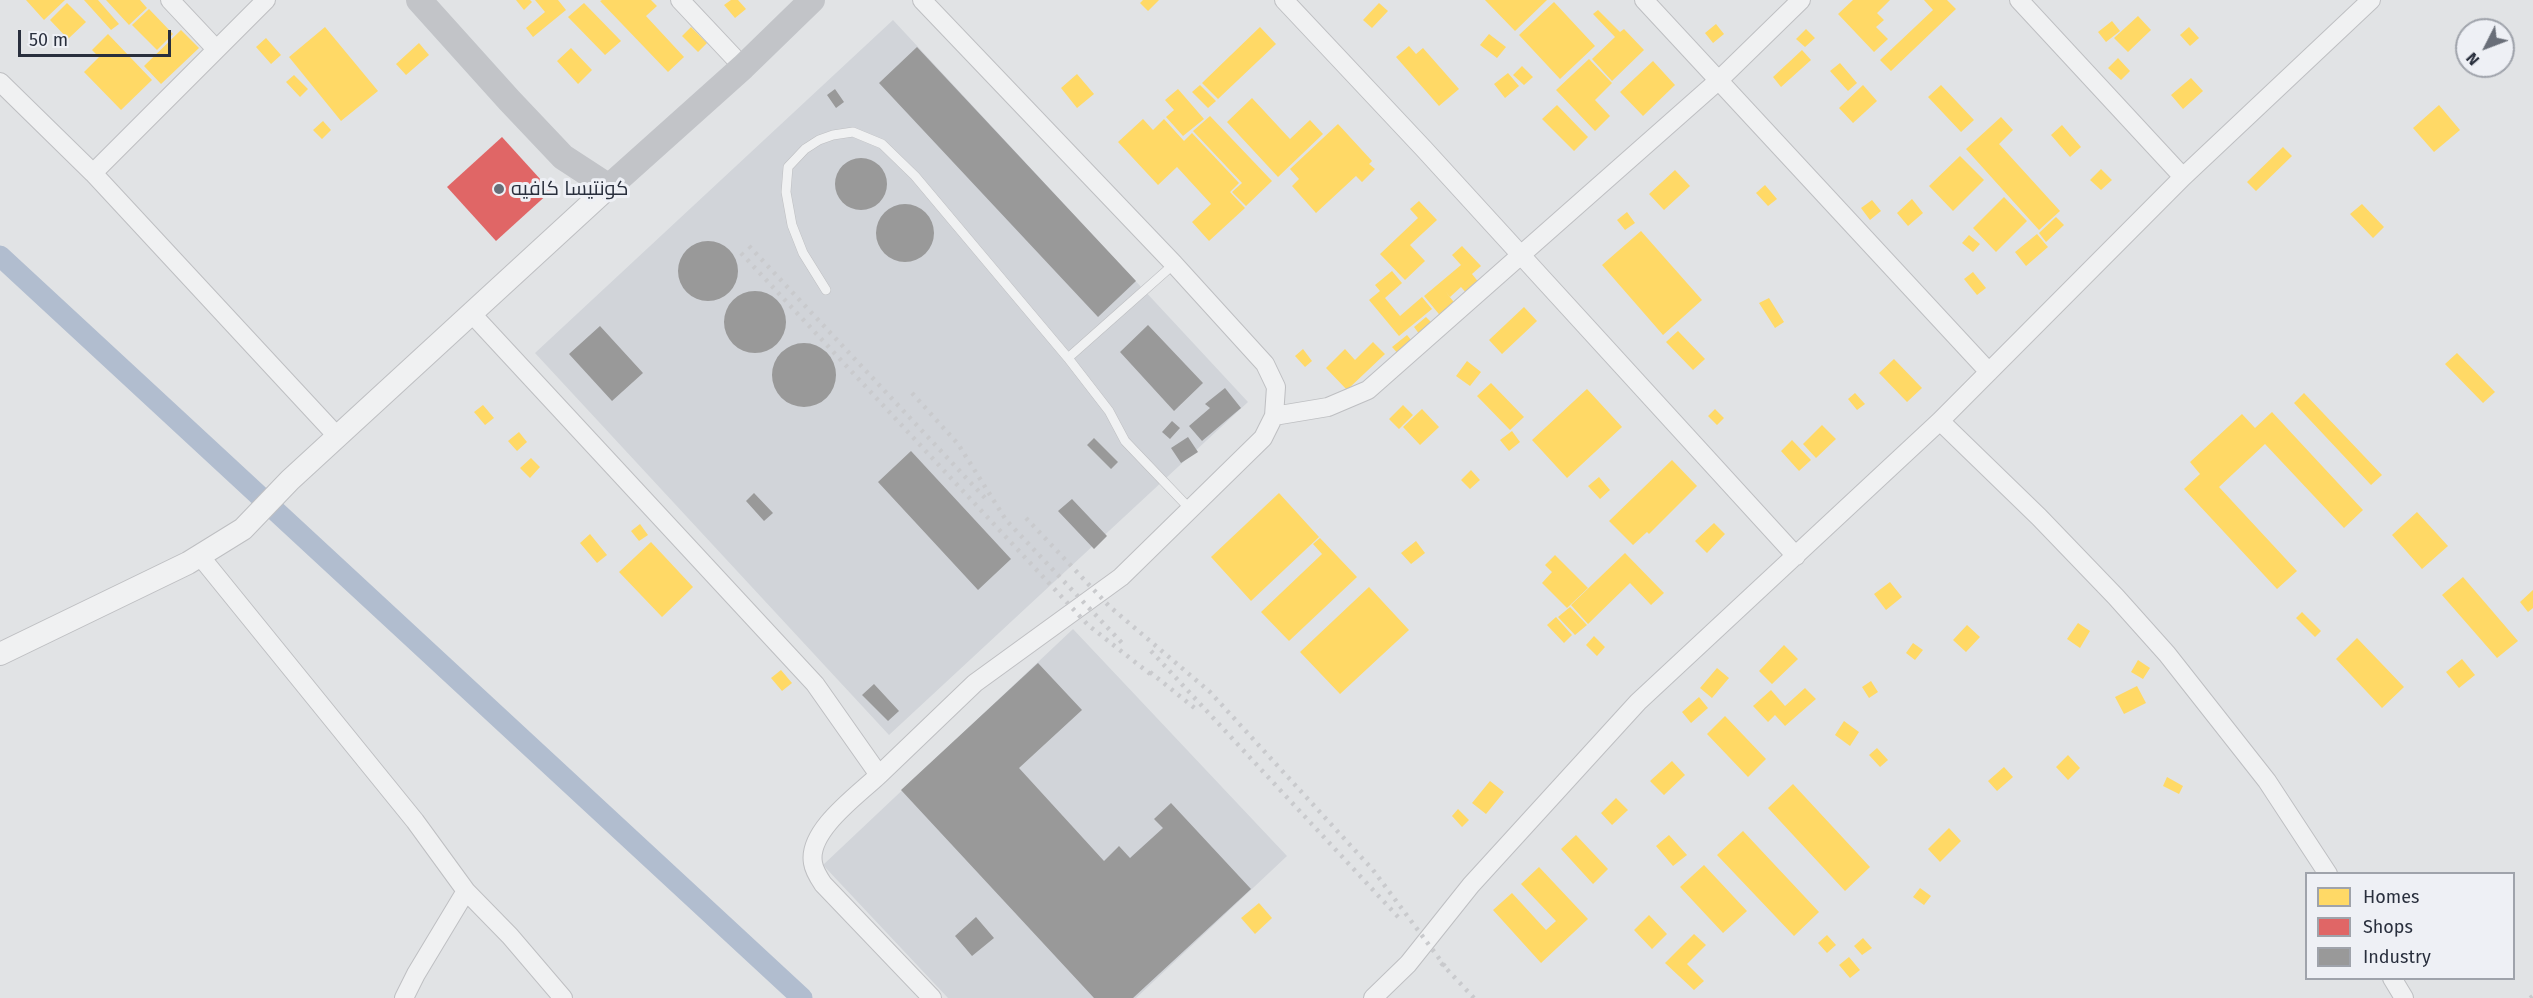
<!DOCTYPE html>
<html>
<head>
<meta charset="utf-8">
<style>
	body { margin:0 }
	#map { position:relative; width:2533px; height:998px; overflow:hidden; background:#e1e3e5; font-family:"Fira Sans",sans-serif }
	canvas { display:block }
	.legend { position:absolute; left:2305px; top:872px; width:210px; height:108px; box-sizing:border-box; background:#eef0f5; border:2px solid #9fa3ab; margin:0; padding:8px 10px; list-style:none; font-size:18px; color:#292f3d }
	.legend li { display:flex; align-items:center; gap:12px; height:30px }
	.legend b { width:30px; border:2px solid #9fa3ab }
	.north { position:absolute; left:2455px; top:18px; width:60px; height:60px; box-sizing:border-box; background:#eef0f5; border:2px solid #9fa3ab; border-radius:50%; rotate:228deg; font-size:16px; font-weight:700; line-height:24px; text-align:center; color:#292f3d }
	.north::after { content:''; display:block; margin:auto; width:21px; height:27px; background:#696e78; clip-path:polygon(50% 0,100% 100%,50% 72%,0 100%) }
	.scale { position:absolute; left:18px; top:30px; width:153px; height:27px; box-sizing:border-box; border:3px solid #292f3d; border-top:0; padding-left:8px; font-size:18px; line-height:21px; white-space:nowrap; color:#292f3d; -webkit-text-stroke:4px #eef0f5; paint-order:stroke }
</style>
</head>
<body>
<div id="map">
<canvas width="2533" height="998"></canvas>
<ul class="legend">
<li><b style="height:16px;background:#ffd966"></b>Homes</li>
<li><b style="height:16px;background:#e06666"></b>Shops</li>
<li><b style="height:16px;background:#999"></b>Industry</li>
</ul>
<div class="north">N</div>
<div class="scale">50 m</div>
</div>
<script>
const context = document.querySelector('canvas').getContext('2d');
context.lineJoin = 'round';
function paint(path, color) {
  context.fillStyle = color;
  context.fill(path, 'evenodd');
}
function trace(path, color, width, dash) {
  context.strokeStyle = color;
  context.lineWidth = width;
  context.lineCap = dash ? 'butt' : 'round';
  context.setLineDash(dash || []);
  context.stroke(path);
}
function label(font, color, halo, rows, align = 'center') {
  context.font = font + ' "Fira Sans",Cairo,sans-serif';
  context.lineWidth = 6;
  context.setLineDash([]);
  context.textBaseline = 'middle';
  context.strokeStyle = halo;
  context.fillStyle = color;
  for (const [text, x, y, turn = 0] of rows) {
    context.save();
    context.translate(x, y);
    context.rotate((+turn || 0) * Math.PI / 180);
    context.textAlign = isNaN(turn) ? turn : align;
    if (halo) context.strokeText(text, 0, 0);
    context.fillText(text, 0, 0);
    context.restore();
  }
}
const built = new Path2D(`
	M893,20L1248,402L889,735L535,353Z
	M1073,629L1287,856L1136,998H948L823,865Z`);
const homes = new Path2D(`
	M26,0H65L44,20Z
	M84,0H98L119,24L111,30Z
	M106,0H140L147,8L129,25Z
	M516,0H530L532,2L524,10Z
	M535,0H558L566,10L533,37L526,28L545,12Z
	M602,0H651L657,6L646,16L684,57L668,72L600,1Z
	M731,0H738L746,9L735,18L724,5Z
	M1143,0H1159L1148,11L1140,3Z
	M1485,0H1547L1515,31Z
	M1853,0H1890L1877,13L1884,20L1876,27L1888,39L1874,52L1838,14Z
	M1924,0H1947L1956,9L1891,71L1880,60L1933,10Z
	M1554,2L1595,46L1560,79L1519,35Z
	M67,3L86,22L68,39L50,20Z
	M584,3L621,41L605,55L568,17Z
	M1379,3L1388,11L1372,28L1363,20Z
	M149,9L173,34L157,50L132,25Z
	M1598,10L1620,32L1624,29L1644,50L1612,81L1592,59L1615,37L1593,14Z
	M2138,16L2151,30L2128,52L2114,38Z
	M2112,21L2120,31L2106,42L2098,32Z
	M1716,24L1724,34L1713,43L1705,33Z
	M325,27L378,91L341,121L289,57Z
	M691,27L707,43L698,52L682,36Z
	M1260,27L1276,44L1218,99L1202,83Z
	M2189,27L2199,38L2190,46L2180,35Z
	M1806,29L1815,38L1805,47L1796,39Z
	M181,30L199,48L161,84L144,66Z
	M108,34L152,80L121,110L84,72L99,57L92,50Z
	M1489,34L1506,47L1497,58L1480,45Z
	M266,38L281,55L271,64L256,47Z
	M419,43L429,55L406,75L396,64Z
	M1409,46L1416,54L1423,48L1459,89L1439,106L1396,57Z
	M571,48L592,70L578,84L557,61Z
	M1802,50L1811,60L1781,87L1773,77Z
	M2118,58L2130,71L2121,80L2108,68Z
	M1589,59L1612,83L1595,100L1610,116L1595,131L1556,90Z
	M1653,61L1675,85L1643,116L1620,92Z
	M1840,63L1857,83L1848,91L1830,71Z
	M1522,66L1533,77L1524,85L1513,75Z
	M1508,73L1519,86L1505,98L1494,84Z
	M1077,74L1094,94L1077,108L1061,88Z
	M294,75L308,89L300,97L286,82Z
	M2191,78L2203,91L2183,109L2171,95Z
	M1200,85L1216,101L1208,108L1192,92Z
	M1863,85L1877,101L1853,123L1839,108Z
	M1941,85L1974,120L1961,132L1928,97Z
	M1178,89L1204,119L1183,136L1166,117L1174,110L1165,100Z
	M1252,98L1290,139L1310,120L1323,134L1278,177L1227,122Z
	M1557,105L1588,137L1574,151L1542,119Z
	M2439,105L2460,130L2434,152L2413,128Z
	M1210,116L1272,181L1246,206L1232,192L1242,183L1193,131Z
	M2001,117L2013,130L1999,144L2060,211L2039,230L1966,149Z
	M1143,119L1153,130L1164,119L1184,141L1192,133L1239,183L1230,192L1245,208L1209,241L1192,222L1211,204L1177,167L1158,185L1118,142Z
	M323,121L331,130L322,139L313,130Z
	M1338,124L1372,161L1369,164L1375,169L1362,182L1356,176L1316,213L1292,186L1299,179L1290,169Z
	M2062,125L2081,147L2070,157L2051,135Z
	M2283,147L2292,156L2256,191L2247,182Z
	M1960,156L1984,180L1953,211L1929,186Z
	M2101,169L2112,180L2101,190L2090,180Z
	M1675,170L1690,186L1664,210L1649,194Z
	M1765,185L1777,199L1768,206L1756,193Z
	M2004,197L2027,221L1996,252L1973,228Z
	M1912,199L1923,213L1908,226L1897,213Z
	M1872,200L1881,211L1870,220L1861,208Z
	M1419,201L1437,220L1410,245L1425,261L1405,280L1380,254L1418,218L1410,209Z
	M2362,204L2384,227L2373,238L2350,214Z
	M1627,212L1635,223L1625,230L1617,220Z
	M2056,217L2064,225L2046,242L2039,233Z
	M1641,231L1702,300L1663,335L1602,265Z
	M2037,234L2048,247L2026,266L2015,252Z
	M1969,235L1980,244L1973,252L1962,243Z
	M1462,246L1481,266L1472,274L1480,284L1468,295L1461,287L1450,297L1445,291L1457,306L1443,319L1424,296L1461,265L1452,255Z
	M1392,271L1402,283L1385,298L1400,316L1422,297L1432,309L1399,336L1369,300L1380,291L1375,285Z
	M1973,272L1986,288L1977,295L1964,279Z
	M1769,298L1784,322L1775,328L1759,303Z
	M1524,307L1537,321L1502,354L1489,340Z
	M1426,317L1433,324L1420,335L1414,327Z
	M1678,331L1705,359L1693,370L1666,342Z
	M1407,335L1416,346L1402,358L1392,347Z
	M1373,342L1385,354L1347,390L1326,368L1345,349L1355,360Z
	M1303,349L1312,361L1305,367L1295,356Z
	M2457,353L2495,392L2483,403L2445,364Z
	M1894,359L1922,388L1907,402L1879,373Z
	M1467,361L1481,372L1470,386L1456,376Z
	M1491,383L1524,417L1510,430L1477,396Z
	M1587,389L1622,427L1567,478L1532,440Z
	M1855,393L1865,404L1857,410L1848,399Z
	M2304,393L2382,475L2371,485L2294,403Z
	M483,405L494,418L485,425L474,412Z
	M1403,405L1413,415L1399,429L1389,419Z
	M1422,409L1439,427L1420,445L1403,427Z
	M1715,409L1724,418L1717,425L1708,416Z
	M2272,412L2363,510L2344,528L2265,444L2219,487L2297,571L2277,589L2184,489L2200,474L2190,462L2242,414L2255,428Z
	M1822,425L1836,439L1816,458L1803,444Z
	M1512,431L1520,442L1509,451L1500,440Z
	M519,432L527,442L517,451L508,441Z
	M1792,440L1811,460L1799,471L1781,451Z
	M531,458L540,467L530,478L520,468Z
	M1672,460L1697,486L1649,534L1647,532L1633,545L1609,521Z
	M1471,470L1480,480L1470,489L1461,480Z
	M1599,477L1610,490L1600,499L1588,486Z
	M1279,493L1319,537L1251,601L1211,557Z
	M2417,512L2448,546L2422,569L2392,535Z
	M1714,523L1725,534L1707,553L1695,541Z
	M640,524L648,535L639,541L631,531Z
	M590,534L607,555L597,563L580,543Z
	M1320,538L1357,577L1289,641L1261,612L1322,554L1313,544Z
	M1416,541L1425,553L1411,564L1401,553Z
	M651,542L693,587L662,617L619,572Z
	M1625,553L1664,593L1651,605L1630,583L1588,624L1571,605Z
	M1555,555L1588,588L1567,608L1542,583L1552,572L1545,565Z
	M2463,577L2518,641L2497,658L2442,595Z
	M1890,582L1902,597L1886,610L1874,594Z
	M1369,587L1409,630L1340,694L1300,652Z
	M2533,590V608L2528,612L2520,602Z
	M1570,607L1587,625L1575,635L1558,617Z
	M2302,612L2321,631L2315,637L2296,618Z
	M1556,617L1572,635L1564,643L1547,625Z
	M2078,623L2090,631L2080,648L2067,639Z
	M1967,625L1980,637L1966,652L1953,640Z
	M1594,636L1605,647L1597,656L1586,645Z
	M2357,638L2404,687L2382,708L2336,659Z
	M1913,643L1923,650L1915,660L1906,653Z
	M1784,645L1798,659L1772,684L1759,671Z
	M2462,659L2475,675L2459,688L2446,672Z
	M2138,660L2150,668L2143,679L2131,672Z
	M1717,668L1729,678L1712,698L1700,688Z
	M781,670L792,683L782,691L771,678Z
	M1871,681L1878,692L1869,698L1862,687Z
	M2137,686L2146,703L2124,714L2115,697Z
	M1805,688L1816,699L1785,726L1775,715L1768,722L1753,706L1771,690L1785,706Z
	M1699,697L1708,708L1691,723L1682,712Z
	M1725,716L1766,759L1748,777L1707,734Z
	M1844,721L1859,732L1850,746L1835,735Z
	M1877,748L1888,760L1880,767L1869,755Z
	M2068,755L2080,768L2068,780L2056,767Z
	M1672,761L1685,775L1664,795L1650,781Z
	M2004,767L2013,777L1997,791L1988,781Z
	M2167,777L2183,786L2179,794L2163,786Z
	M1490,781L1504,792L1486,814L1472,803Z
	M1793,784L1870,867L1845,891L1768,808Z
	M1616,798L1628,810L1612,825L1601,813Z
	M1458,809L1469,820L1462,827L1452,816Z
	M1949,828L1961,841L1940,862L1928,849Z
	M1743,831L1819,912L1794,936L1717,855Z
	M1576,835L1608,869L1593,884L1561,849Z
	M1669,835L1687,855L1673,866L1656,846Z
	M1704,865L1747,911L1723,933L1680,887Z
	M1539,867L1588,919L1541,963L1493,910L1512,893L1546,930L1556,921L1521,884Z
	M1920,888L1931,896L1924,905L1913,897Z
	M1259,903L1272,918L1255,934L1241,918Z
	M1649,915L1667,934L1652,949L1634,930Z
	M1694,934L1706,945L1687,964L1704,981L1694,990L1665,963Z
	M1827,935L1836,945L1827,953L1818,943Z
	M1863,938L1872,948L1862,955L1854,946Z
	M1849,957L1860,970L1850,978L1839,965Z`);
const shops = new Path2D(`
	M502,137L551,191L496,241L447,187Z`);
const industry = new Path2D(`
	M917,47L1136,281L1098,317L879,83Z
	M835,89L844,102L836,108L827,95Z
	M835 184a26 26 0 1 1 52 0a26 26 0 1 1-52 0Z
	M876 233a29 29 0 1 1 58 0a29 29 0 1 1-58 0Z
	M678 271a30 30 0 1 1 60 0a30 30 0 1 1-60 0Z
	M724 322a31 31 0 1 1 62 0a31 31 0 1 1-62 0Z
	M1148,325L1203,383L1174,411L1120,352Z
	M600,326L643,373L612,401L569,354Z
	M772 375a32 32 0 1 1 64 0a32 32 0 1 1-64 0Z
	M1225,388L1241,408L1202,441L1189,426L1210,408L1205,404Z
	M1172,421L1180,428L1170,439L1162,432Z
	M1188,437L1198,452L1181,463L1171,448Z
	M1094,438L1118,462L1111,469L1087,445Z
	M911,451L1011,559L978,590L878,482Z
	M754,493L773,513L764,521L746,501Z
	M1072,499L1107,536L1094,549L1058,511Z
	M1038,663L1082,710L1019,768L1104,861L1119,846L1130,858L1163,828L1154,819L1171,803L1251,889L1133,998H1094L901,790Z
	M874,684L899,711L888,721L862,695Z
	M976,917L994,938L972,956L955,936Z`);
const canal = new Path2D(`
	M0,256L802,998`);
const service = new Path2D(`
	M826,290L803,253L792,225L786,192L788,167L805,149L819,140L833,135L853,132L882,144L915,176L1068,358L1109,411L1125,441L1190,509
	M1068,358L1174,264`);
const minor = new Path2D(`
	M170,0L216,49
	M680,0L743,67
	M1284,0L1424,149L1796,556
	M1644,0L1989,372
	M2019,0L2183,177
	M0,82L93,173L337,436
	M93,173L266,0
	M472,314L815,684L879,775C858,795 807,831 813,863C814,870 819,878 823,884L932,998
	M1274,416L1328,407L1368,390L1719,80L1801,0
	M1940,421L2039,517L2116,597L2167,654L2267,781L2328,874
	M200,556L415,821L466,891L510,936L563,998
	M879,775L975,683L1121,577L1263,438L1274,416L1276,387L1265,364L1174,264L922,0
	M2392,978L2404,998
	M404,998L416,974L466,891
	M1373,998L1408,964L1471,885L1638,702L1940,421L2183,177L2371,0`);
const tertiary = new Path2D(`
	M0,654L188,563L243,529L290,480L609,187`);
const secondary = new Path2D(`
	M419,0L509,100L563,157L609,187L743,67L812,0`);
const rail = new Path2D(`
	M749,246L985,498
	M741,253L1088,625L1154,677
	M912,393L958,444L1006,520L1123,644
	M1026,518L1109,606L1210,692L1373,870L1447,969
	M1151,651L1400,919
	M1150,672L1197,710
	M1441,963L1474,998
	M2530,998L2533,996`);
const markers = [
	[499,189,6,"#696e78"]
];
const poiNames = [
	["كونتيسا كافيه",511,189]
];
paint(built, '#d1d4d9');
paint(homes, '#ffd966');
paint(shops, '#e06666');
paint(industry, '#999');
trace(canal, '#b1bdcf', 21);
trace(service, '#bebfc2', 10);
trace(minor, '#bebfc2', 20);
trace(tertiary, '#bebfc2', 24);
trace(service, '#f0f1f2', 9);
trace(minor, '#f0f1f2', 18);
trace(tertiary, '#f0f1f2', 22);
trace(secondary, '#c2c4c8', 26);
trace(rail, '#c9cacd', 4.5, [3, 6]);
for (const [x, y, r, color] of markers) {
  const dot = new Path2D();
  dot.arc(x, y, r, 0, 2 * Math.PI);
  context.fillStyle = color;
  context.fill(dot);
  trace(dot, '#eef0f5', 2);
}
label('20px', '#292f3d', '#eef0f5', poiNames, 'left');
</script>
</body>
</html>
